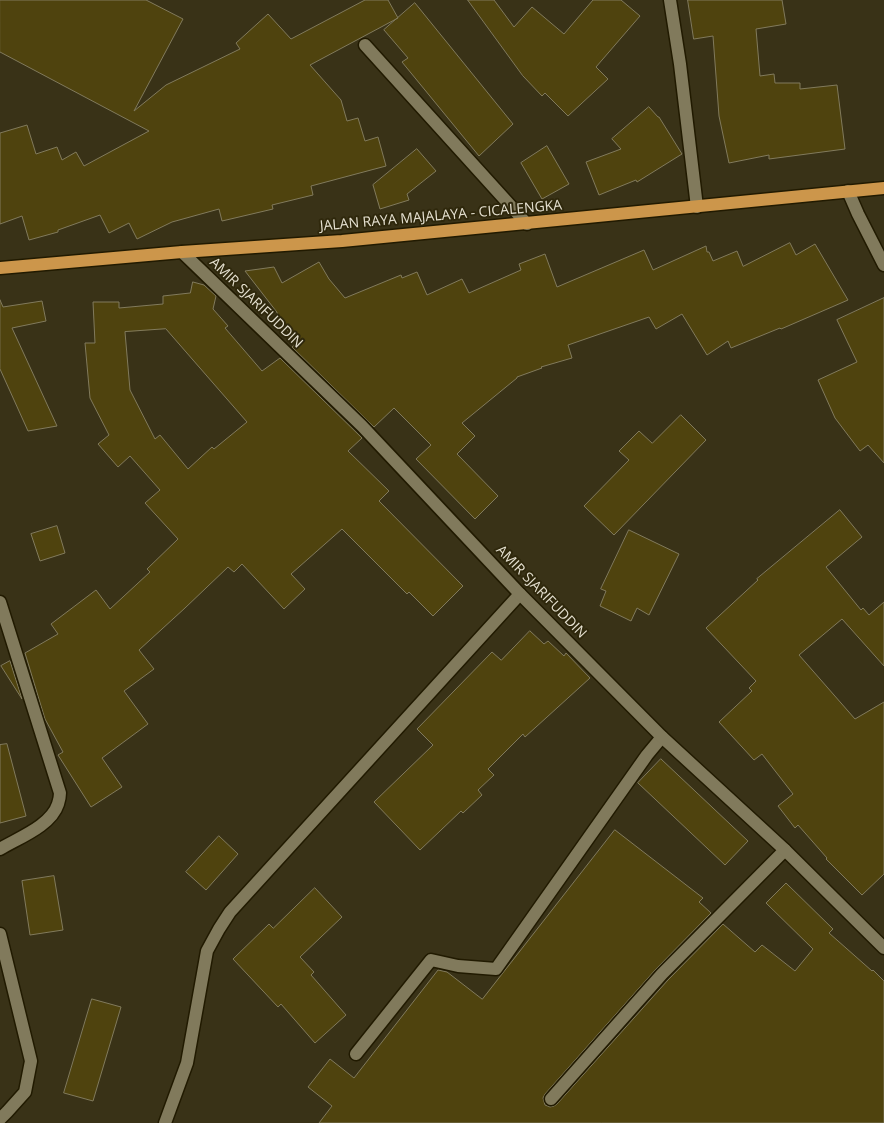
<!DOCTYPE html>
<html>
<head>
<meta charset="utf-8">
<style>
	body { margin:0 }
	canvas { display:block; background:#393217 }
</style>
</head>
<body>
<canvas width="884" height="1123"></canvas>
<script>
const context = document.querySelector('canvas').getContext('2d');
context.lineJoin = 'round';
function paint(path, color) {
  context.fillStyle = color;
  context.fill(path, 'evenodd');
}
function trace(path, color, width, dash) {
  context.strokeStyle = color;
  context.lineWidth = width;
  context.lineCap = dash ? 'butt' : 'round';
  context.setLineDash(dash || []);
  context.stroke(path);
}
function label(font, color, halo, rows, align = 'center') {
  context.font = font + ' "Open Sans",sans-serif';
  context.lineWidth = 4;
  context.setLineDash([]);
  context.textBaseline = 'middle';
  context.strokeStyle = halo;
  context.fillStyle = color;
  for (const [text, x, y, turn = 0] of rows) {
    context.save();
    context.translate(x, y);
    context.rotate((+turn || 0) * Math.PI / 180);
    context.textAlign = isNaN(turn) ? turn : align;
    if (halo) context.strokeText(text, 0, 0);
    context.fillText(text, 0, 0);
    context.restore();
  }
}
const building = new Path2D(`
	M0,0H146L183,19L134,111L166,85L240,49L236,43L268,14L291,39L365,0H388L398,18L310,65L341,100L347,121L358,118L365,141L378,137L386,166L311,186L313,195L272,205L273,209L222,221L219,209L172,222L137,239L129,223L109,233L100,215L58,230V232L29,240L22,216L0,224V133L27,125L36,154L57,147L62,160L76,152L84,166L149,131L0,52Z
	M468,0H494L514,27L532,7L564,34L593,0H621L640,16L596,67L608,79L568,116L545,93L542,96L523,76Z
	M688,0H782L786,24L756,29L760,76L774,74L775,83H800V89L837,85L845,149L769,159V155L729,163L719,116L713,36L694,39Z
	M415,3L513,124L479,156L402,62L408,58L384,30Z
	M649,107L658,117H659L682,154L637,182L636,180L599,195L586,162L621,149L612,139Z
	M547,146L569,184L542,199L521,163Z
	M417,149L436,171L407,194L409,200L380,209L373,185Z
	M790,243L796,255L815,244L848,300L781,329L780,328L731,348L728,341L707,355L682,314L656,329L649,317L568,345L572,358L541,367L542,368L517,377V378L462,423L475,436L457,454L498,496L475,519L416,459L431,445L394,408L374,427L292,347L296,344L276,311L245,271L274,267L282,283L319,262L329,279L345,298L401,275L402,278L417,272L427,295L462,279L469,293L521,270L519,264L545,254L557,287L644,250L653,270L706,246L707,252H709L713,261L737,251L743,266Z
	M193,282L204,285L216,296L213,309L228,326L225,328L262,371L280,358L362,438L348,451L389,491L379,501L463,586L433,616L409,592L407,594L342,529L291,574L305,589L284,609L242,564L234,572L228,567L185,608L139,650L154,669L124,691L148,724L102,758L122,787L91,807L58,755L63,752L45,719L25,653L58,634L51,624L96,590L110,609L150,572L147,569L178,539L145,503L160,490L130,456L118,467L98,444L109,435L90,398L85,343H95L93,302H119V308L163,304V296L190,293ZM166,329L247,422L214,449L212,447L188,469L160,435L155,439L130,390L125,332Z
	M884,298V463L868,445L860,451L835,418L818,380L857,362L837,320Z
	M0,300L3,307L42,301L46,321L12,328L57,426L28,431L0,369Z
	M681,415L706,440L614,535L584,506L629,460L619,451L639,431L652,443Z
	M840,510L862,537L826,567L861,610L863,608L869,615L884,602V666L842,619L799,655L855,719L884,702V874L862,895L826,859L827,858L798,825L795,828L778,806L793,794L762,754L754,760L719,722L752,691L749,688L756,681L706,628L758,580L757,579Z
	M57,526L65,553L40,561L31,534Z
	M629,530L679,554L649,615L637,608L631,621L600,606L606,591L601,589Z
	M530,631L544,644L548,641L564,656L566,653L590,678L525,737L523,734L488,769L494,775L478,790L482,795L463,813L461,811L420,850L374,802L433,745L417,729L492,652L501,660Z
	M10,661L22,699L1,666Z
	M7,744L26,816L0,823V745Z
	M661,759L748,841L725,865L638,783Z
	M615,830L703,898L699,902L711,913L656,969L545,1094L543,1098L545,1105L550,1107L554,1106L557,1104L668,980L723,924L755,952L762,945L795,971L813,949L766,903L786,883L833,929L829,933L872,971L873,970L884,981V1123H319L332,1106L308,1087L330,1059L354,1078L438,970L447,972L482,999Z
	M219,836L238,854L206,890L186,872Z
	M54,876L63,930L30,935L22,881Z
	M315,888L342,917L300,957L314,972L311,975L346,1015L315,1043L281,1004L278,1007L233,959L269,924L273,928Z
	M92,999L121,1007L93,1101L64,1093Z`);
const service = new Path2D(`
	M0,602L60,793C60,796 59,801 58,804C51,826 18,838 0,849
	M0,934L31,1061L25,1092L7,1112L0,1119
	M356,1054L431,960L458,966L496,969L647,755L662,737
	M551,1099L662,974L785,850
	M165,1123L187,1063L207,951L219,929L230,912L520,594`);
const minor = new Path2D(`
	M670,0L680,64L697,207
	M365,45L527,224
	M848,191L858,214L884,265`);
const secondary = new Path2D(`
	M182,252L362,426L520,594L662,737L785,850L884,948`);
const primary = new Path2D(`
	M0,268L182,252L342,241L884,188`);
const streetNames = [
	["JALAN RAYA MAJALAYA - CICALENGKA",441,216,-5],
	["AMIR SJARIFUDDIN",256,303,44],
	["AMIR SJARIFUDDIN",541,592,46]
];
paint(building, '#4f430e');
trace(building, '#817a5c', 1);
trace(service, '#211a00', 15);
trace(minor, '#211a00', 15);
trace(secondary, '#211a00', 15);
trace(primary, '#211a00', 15);
trace(service, '#817a5c', 12);
trace(minor, '#817a5c', 12);
trace(secondary, '#817a5c', 12);
trace(primary, '#cc964b', 12);
label('14px', '#e5e0d0', '#2f280c', streetNames);
</script>
</body>
</html>
